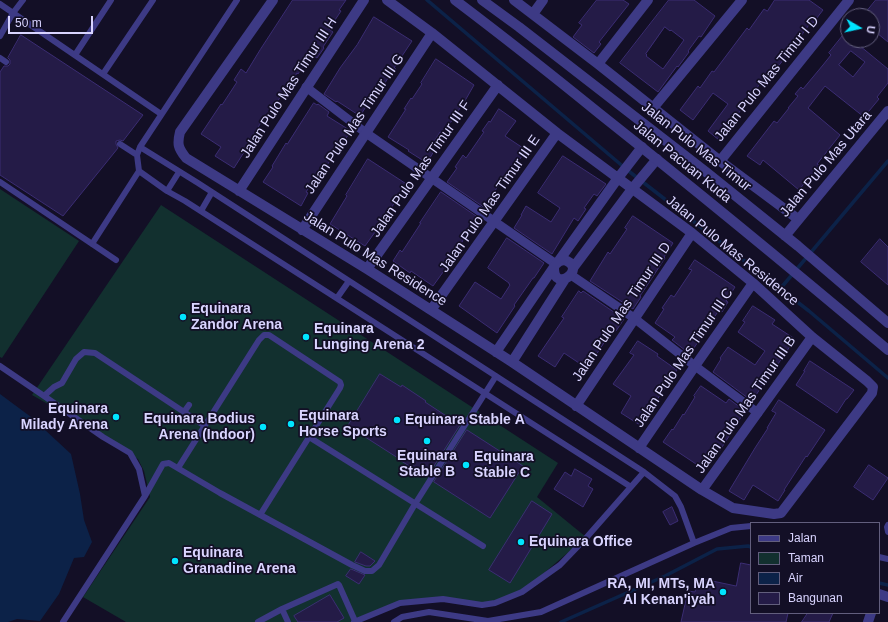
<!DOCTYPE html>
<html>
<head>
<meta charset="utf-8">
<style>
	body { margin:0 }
	#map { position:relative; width:888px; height:622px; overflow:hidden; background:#130f26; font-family:Arial,sans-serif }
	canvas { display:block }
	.legend { position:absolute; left:750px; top:522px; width:130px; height:92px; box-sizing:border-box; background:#130f26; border:1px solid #625e7d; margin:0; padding:5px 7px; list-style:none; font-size:12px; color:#d9d4ff }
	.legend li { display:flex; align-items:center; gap:8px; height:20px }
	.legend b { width:20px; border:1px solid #625e7d }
	.north { position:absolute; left:840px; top:8px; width:40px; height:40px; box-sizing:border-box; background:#130f26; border:1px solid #625e7d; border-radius:50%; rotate:99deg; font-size:11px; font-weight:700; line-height:16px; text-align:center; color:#d9d4ff }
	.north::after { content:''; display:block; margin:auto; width:14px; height:18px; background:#00e5ff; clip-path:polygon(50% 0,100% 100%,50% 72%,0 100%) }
	.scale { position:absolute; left:8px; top:16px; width:85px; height:18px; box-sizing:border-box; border:2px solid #d9d4ff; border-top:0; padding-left:5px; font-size:12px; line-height:14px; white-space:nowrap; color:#d9d4ff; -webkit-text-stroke:3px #130f26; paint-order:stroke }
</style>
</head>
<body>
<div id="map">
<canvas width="888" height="622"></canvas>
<ul class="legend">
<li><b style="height:5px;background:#3d3a85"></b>Jalan</li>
<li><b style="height:11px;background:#12302f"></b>Taman</li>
<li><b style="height:11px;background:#0c2248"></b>Air</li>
<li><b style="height:11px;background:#241b47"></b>Bangunan</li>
</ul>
<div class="north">U</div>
<div class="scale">50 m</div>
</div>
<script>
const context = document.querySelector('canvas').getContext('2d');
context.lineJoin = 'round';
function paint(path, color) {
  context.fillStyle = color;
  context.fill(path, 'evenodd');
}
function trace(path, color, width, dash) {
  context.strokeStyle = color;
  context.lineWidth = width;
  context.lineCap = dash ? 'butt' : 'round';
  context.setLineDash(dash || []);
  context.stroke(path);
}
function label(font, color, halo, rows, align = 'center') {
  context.font = font + ' Arial,sans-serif';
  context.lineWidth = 3.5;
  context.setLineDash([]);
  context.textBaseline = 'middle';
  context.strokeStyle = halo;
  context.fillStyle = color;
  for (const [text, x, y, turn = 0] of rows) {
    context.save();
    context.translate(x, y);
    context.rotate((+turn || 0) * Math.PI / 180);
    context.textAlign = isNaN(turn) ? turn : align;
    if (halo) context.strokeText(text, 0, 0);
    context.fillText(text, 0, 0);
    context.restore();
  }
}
const green = new Path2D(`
	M0,189L79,241L2,358L0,357Z
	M161,205L558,463L537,497L586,537L523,591L496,602L483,604L445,597L402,601L354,620L351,622H126L83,597L150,497L144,471L138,459L83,424L32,395Z`);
const water = new Path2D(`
	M0,394L31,417L71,454L80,494L84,520L92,542L84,557L74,558L59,594L40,621L17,619L8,622H0Z`);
const stream = new Path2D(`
	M427,0L626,169L809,311L888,378
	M780,289L888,161
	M879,583L888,585
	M561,622L665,576L717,549L748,546L751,547`);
const building = new Path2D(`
	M293,0H346L339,10L341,11L329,29L333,32L323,47L324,48L317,58L311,54L298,74L297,73L288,87H287L265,120L263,119L245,149H246L234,168L215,156L221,147L201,134L221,104L222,105L237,82L234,80L241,69L246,73L260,50Z
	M597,0H623L629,4L599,42L601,44L594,53L573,37L582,25L579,23Z
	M669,0H694L715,16L701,37L699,36L688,51L689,52L678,67L677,66L658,92L620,63ZM665,27L670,31L671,30L684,40L663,69L646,56L647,55L646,54Z
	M775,0H809L823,10L813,23L811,22L793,47L794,48L788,56L787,55L770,77L767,74L719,140L708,131L728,104L713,93L693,120L680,110L698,86L700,88L712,71L714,72L747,28L749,30L764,9L767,11Z
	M876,0H888V42L872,29V16H863Z
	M374,17L412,41L394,68L396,69L390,79L388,78L380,91L375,88L365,104L367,105L360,116L337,101L336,102L324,94L340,68L357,45Z
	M848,29V40H866L860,46L888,69V83L877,97L879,99L864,117L825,86L808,108L840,135L817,164L819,165L799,190L763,160L760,165L747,156L774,121L777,123L789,108H788L798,96L795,94L801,87L803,89L823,65L831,55L829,53ZM851,51L865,62L853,77L839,65Z
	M21,35L143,115L123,141L120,140L116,141V144L118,148L63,216L0,175V72L4,66H8L10,64V60L8,58Z
	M436,59L474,85L466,99L443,134L440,132L430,148L434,151L427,163L408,151L409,150L388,137L406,109H404L411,98L412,99L422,84L421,83Z
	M314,103L317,105L318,104L329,112L327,116L351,131L327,165L325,164L318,176L317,175L306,192L308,193L301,206L263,182L273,167L272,166L286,143L287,144Z
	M499,109L516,121L505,136L526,150L520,159L518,158L503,179L490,198L492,199L485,208L447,182L457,168L455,167L463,155L466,158L484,132L482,131L489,121L490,122Z
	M563,156L606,184L597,196L594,194L584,208L586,209L578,221L574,218L552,254L514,228L522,215H521L526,206L551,222L560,208L538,193Z
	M368,159L411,187L404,197L400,194L383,221L365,246L330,224L347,196L346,195Z
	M441,192L476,216L465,234L466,235L451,261L433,286L411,271L410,273L393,261L400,250L402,252L421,223H420Z
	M633,216L673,243L664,257L665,258L650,281L640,296L641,297L633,309L590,281L608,252L610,254L627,229L625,228Z
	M507,238L544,263L534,278H533L514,305L515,306L497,333L459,306L475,282L501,299L510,285L509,284V283L488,268Z
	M880,239L888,247V285L861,262Z
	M695,260L735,287L726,301L728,302L722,312L719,310L690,354L672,340L675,337L655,323L664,309L662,308L671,295L674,297L692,270L689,269Z
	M579,291L581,293L583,291L624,319L616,331L613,329L594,358H595L588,369L564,353L555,367L538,356L564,318L562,317Z
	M753,306L775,320L772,324L795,339L778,364L777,363L759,389H760L752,401L713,372L721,359L720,358L728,347L755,365L765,351L738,332L745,322L743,321Z
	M638,341L658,354L657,356L677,370L640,425L621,413L631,396L613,384L634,355L630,353Z
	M810,361L854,390L847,399H846L837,413L796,385L805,371H804Z
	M380,374L401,387L402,385L426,401L425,402L460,425L427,477L398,459V458L348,426Z
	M701,386L726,403L729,399L745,411L717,455L715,454L705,470L663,442L672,429L673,430L683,414L684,415L695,397L694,396Z
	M779,400L825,430L807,457L806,456L784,490H785L778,501L753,485L744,500L729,491L755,448L768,428H767L776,413L772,411Z
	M467,430L523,466L490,518L434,482Z
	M869,465L888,478L873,500L854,487Z
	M575,469L592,479L588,486L593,489L583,507L554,489L565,472L571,476Z
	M532,501L552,514L510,583L489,570Z
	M672,507L678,521L670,525L663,512Z
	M361,552L375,561L370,566H366L355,562Z
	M741,563L751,565V613H788L786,622H681L688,591L695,592L698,578L736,586Z
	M351,569L365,575L359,584L346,576Z
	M330,595L344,618L337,622H298L294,616Z
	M808,613H833L829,622H802Z`);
const service = new Path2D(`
	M0,4L161,114
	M0,36L13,13L23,0
	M75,55L111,0
	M0,58L6,62
	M103,74L153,0
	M120,144L137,155
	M140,147L198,183L644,472L675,496L681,507L694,543
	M139,171L167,191L185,201L631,487
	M0,182L116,260
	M167,191L179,172
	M201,211L212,192
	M92,244L139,171L137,155L140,147L237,0
	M337,298L349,281
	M0,366L44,396L54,387L62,383L76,359L84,352L95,353L184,412L205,426
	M44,396L103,437L130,453L139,469L145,496
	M184,412L189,405
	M309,437L483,546
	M178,468L259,340L264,335H269L340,382L341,385L340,388L260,515
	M888,525L887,527L888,532
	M879,557L888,559
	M282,609L288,622
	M63,622L145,496L163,464L169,463L220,493L352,565L365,571H372L379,565L415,504L496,376
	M258,622L282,609L338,584L339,585L355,621
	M354,622L400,603L443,599L482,605L495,603L522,592L560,565L586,538L644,472
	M394,622L402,617L429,612L488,621L541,612L694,543L731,528L751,526`);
const pedestrian = new Path2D(`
	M306,87L366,133L556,264
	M571,275L634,318L695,366L758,413`);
const minor = new Path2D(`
	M273,0L180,132C177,144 178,148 186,158L367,269L431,310L512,362L702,490L733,508L774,514L781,513L872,393L873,387L867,381L812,337L753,283L692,233L557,133L432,33L387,0
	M514,0L598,64L720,161L798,219
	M533,14L543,0
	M598,64L648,0
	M653,108L742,0
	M720,161L849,0
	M239,191L364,0
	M302,230L432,33
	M558,262L618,178L642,147
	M573,268L632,189L657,159
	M367,269L498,85
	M431,310L557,133
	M496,352L556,264C559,261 563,259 567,261C586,270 554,293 554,268
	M512,362L565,279
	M576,406L692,233
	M639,448L695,366L753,283
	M702,490L812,337
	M879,594L888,597
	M868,622L871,613`);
const tertiary = new Path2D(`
	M455,0C504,37 552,75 600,114C697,191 793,270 888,350
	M482,0L519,27L706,172L798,246L888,323
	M785,236L888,111`);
const markers = [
	[183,317,4,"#00e5ff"],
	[306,337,4,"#00e5ff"],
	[116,417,4,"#00e5ff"],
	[397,420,4,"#00e5ff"],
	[291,424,4,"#00e5ff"],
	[263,427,4,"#00e5ff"],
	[427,441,4,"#00e5ff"],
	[466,465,4,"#00e5ff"],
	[521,542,4,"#00e5ff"],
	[175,561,4,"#00e5ff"],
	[723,592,4,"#00e5ff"]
];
const streetNames = [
	["Jalan Pulo Mas Timur I D",767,79,-51],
	["Jalan Pulo Mas Timur III H",289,88,-57],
	["Jalan Pulo Mas Timur III G",355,124,-56],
	["Jalan Pulo Mas Timur",696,147,38],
	["Jalan Pacuan Kuda",682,162,39],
	["Jalan Pulo Mas Utara",826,164,-50],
	["Jalan Pulo Mas Timur III F",421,169,-55],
	["Jalan Pulo Mas Timur III E",490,204,-55],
	["Jalan Pulo Mas Residence",732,251,39],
	["Jalan Pulo Mas Residence",375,259,32],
	["Jalan Pulo Mas Timur III D",622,312,-56],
	["Jalan Pulo Mas Timur III C",684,358,-56],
	["Jalan Pulo Mas Timur III B",746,405,-55]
];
const poiNames = [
	["Equinara",191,309],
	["Zandor Arena",191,325],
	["Equinara",314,329],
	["Lunging Arena 2",314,345],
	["Equinara",108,409,"right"],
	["Milady Arena",108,425,"right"],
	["Equinara",299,416],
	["Horse Sports",299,432],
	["Equinara Bodius",255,419,"right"],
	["Arena (Indoor)",255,435,"right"],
	["Equinara Stable A",405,420],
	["Equinara",427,456,"center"],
	["Stable B",427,472,"center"],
	["Equinara",474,457],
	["Stable C",474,473],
	["Equinara Office",529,542],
	["Equinara",183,553],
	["Granadine Arena",183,569],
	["RA, MI, MTs, MA",715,584,"right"],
	["Al Kenan'iyah",715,600,"right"]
];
paint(green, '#12302f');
paint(water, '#0c2248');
trace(stream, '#0c2248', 3.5);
paint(building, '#241b47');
trace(building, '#3b2d73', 1);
trace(service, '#3d3a85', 6);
trace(pedestrian, '#3d3a85', 9);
trace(minor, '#3d3a85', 10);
trace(tertiary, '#3d3a85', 10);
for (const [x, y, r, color] of markers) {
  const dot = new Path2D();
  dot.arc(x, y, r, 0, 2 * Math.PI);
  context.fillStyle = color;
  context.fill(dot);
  trace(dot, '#130f26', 1.5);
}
label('14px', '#d9d4ff', '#130f26', streetNames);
label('bold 14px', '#d9d4ff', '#130f26', poiNames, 'left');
</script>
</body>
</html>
